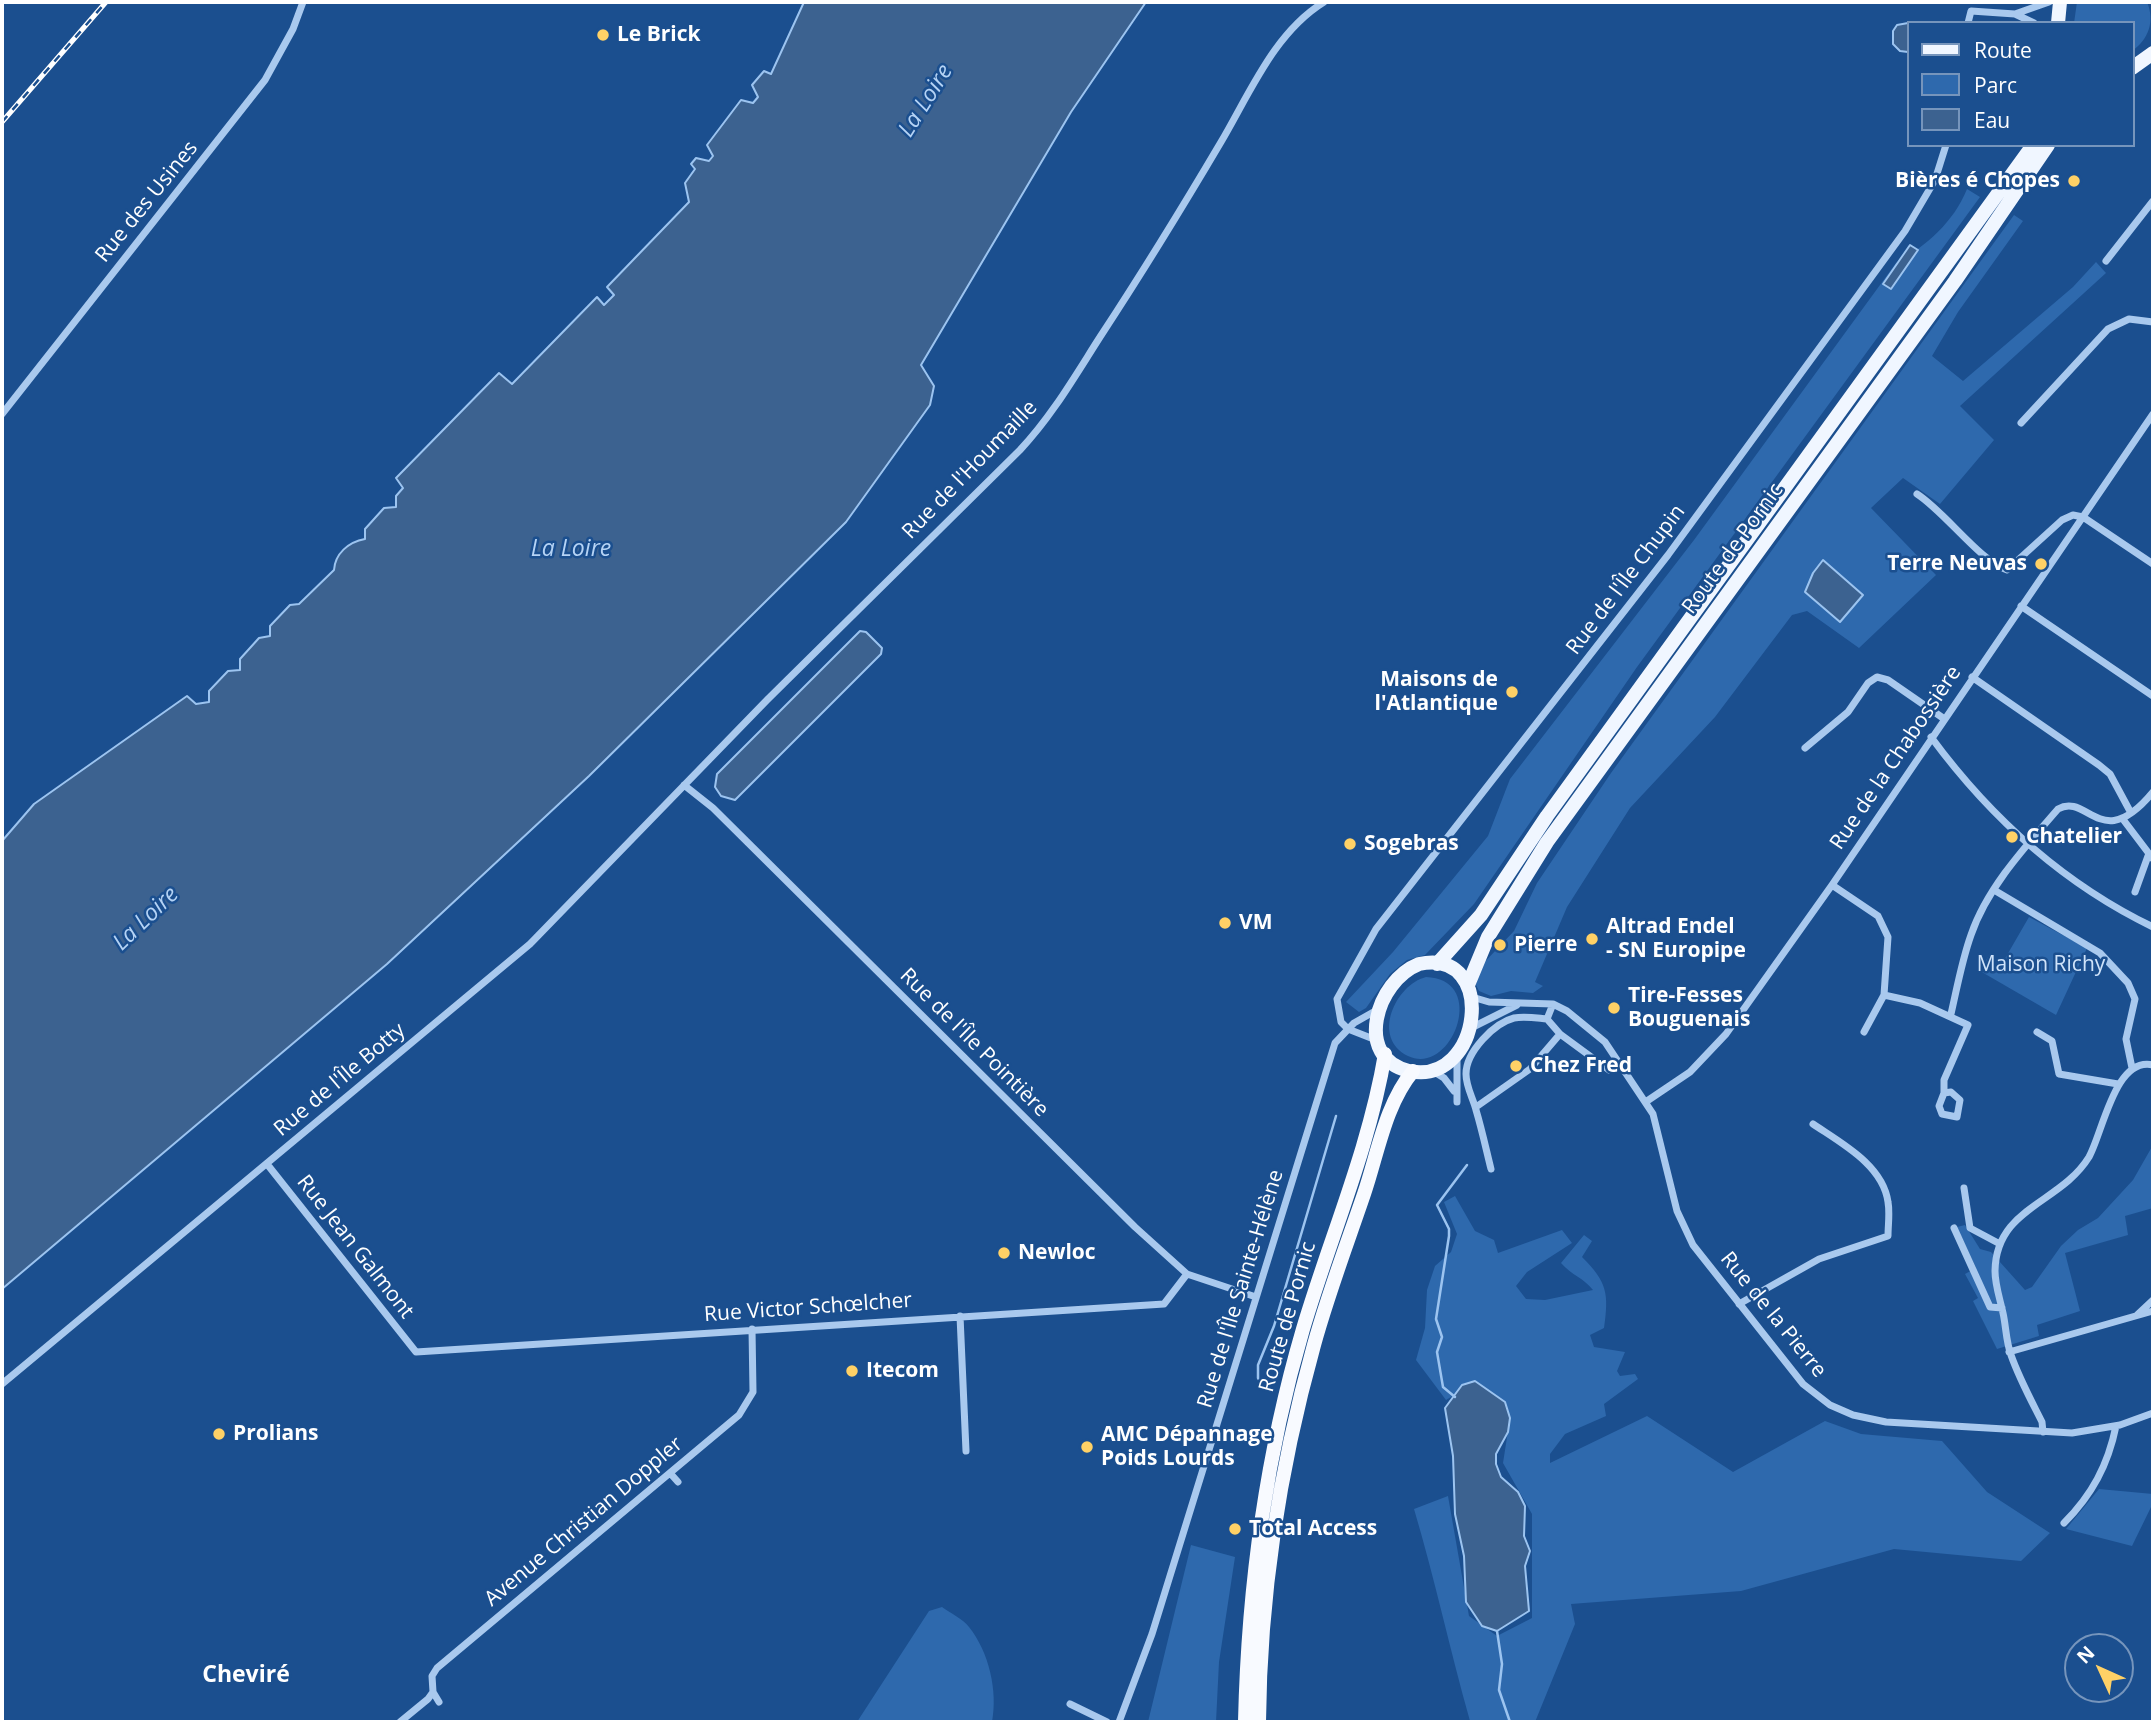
<!DOCTYPE html>
<html>
<head>
<meta charset="utf-8">
<style>
	body { margin:0 }
	#map { position:relative; width:2155px; height:1724px; overflow:hidden; background:#1b4f8f; font-family:"Open Sans",sans-serif }
	canvas { display:block }
	.frame { position:absolute; inset:0; border:4px solid #fff; pointer-events:none }
	.legend { position:absolute; left:1907px; top:21px; width:228px; height:126px; box-sizing:border-box; background:#1b4f8f; border:2px solid #7695bc; margin:0; padding:9px 12px; list-style:none; font-size:21px; color:#fff }
	.legend li { display:flex; align-items:center; gap:14px; height:35px }
	.legend b { width:35px; border:2px solid #7695bc }
	.north { position:absolute; left:2064px; top:1633px; width:70px; height:70px; box-sizing:border-box; background:#1b4f8f; border:2px solid #7695bc; border-radius:50%; rotate:315deg; font-size:19px; font-weight:700; line-height:28px; text-align:center; color:#fff }
	.north::after { content:''; display:block; margin:auto; width:24px; height:32px; background:#ffd166; clip-path:polygon(50% 0,100% 100%,50% 72%,0 100%) }
</style>
</head>
<body>
<div id="map">
<canvas width="2155" height="1724"></canvas>
<div class="frame"></div>
<ul class="legend">
<li><b style="height:9px;background:#f0f6ff"></b>Route</li>
<li><b style="height:19px;background:#2e69ad"></b>Parc</li>
<li><b style="height:19px;background:#3c6290"></b>Eau</li>
</ul>
<div class="north">N</div>
</div>
<script>
const context = document.querySelector('canvas').getContext('2d');
context.lineJoin = 'round';
function paint(path, color) {
  context.fillStyle = color;
  context.fill(path, 'evenodd');
}
function trace(path, color, width, dash) {
  context.strokeStyle = color;
  context.lineWidth = width;
  context.lineCap = dash ? 'butt' : 'round';
  context.setLineDash(dash || []);
  context.stroke(path);
}
function label(font, color, halo, rows, align = 'center') {
  context.font = font + ' "Open Sans",sans-serif';
  context.lineWidth = 5;
  context.setLineDash([]);
  context.textBaseline = 'middle';
  context.strokeStyle = halo;
  context.fillStyle = color;
  for (const [text, x, y, turn = 0] of rows) {
    context.save();
    context.translate(x, y);
    context.rotate((+turn || 0) * Math.PI / 180);
    context.textAlign = isNaN(turn) ? turn : align;
    if (halo) context.strokeText(text, 0, 0);
    context.fillText(text, 0, 0);
    context.restore();
  }
}
const green = new Path2D(`
	M2077,2H2147C2155,21 2149,39 2132,51V23H2074Z
	M1967,189L1980,197L1637,667L1474,904L1425,955L1407,960L1390,974L1366,1008L1359,1012L1346,1002L1393,952L1488,836L1510,779L1694,540L1896,263C1927,245 1953,223 1967,189Z
	M2014,215L2023,221L1958,312L1932,356L1963,381L2073,287L2096,262L2106,273L1960,406L1994,440L1940,504L1903,478L1871,508L1936,575L1859,648L1807,611L1792,615L1715,717L1630,808L1567,907L1535,982L1543,986L1533,993L1511,991L1491,996L1479,991L1476,985L1478,969L1514,931L1537,883L1611,773Z
	M2029,917L2087,948L2056,1015L1980,971L1989,955L2003,962Z
	M1426,977C1489,979 1452,1077 1408,1056C1371,1038 1395,985 1426,977Z
	M2153,1145V1208L2125,1216L2128,1235L2065,1253L2080,1311L2037,1325L2039,1336L1997,1349L1973,1301L1978,1298L1965,1274L1976,1268L1957,1227L1965,1225L1980,1249L1991,1252L2025,1290L2032,1287L2061,1246L2078,1230L2098,1218L2133,1180Z
	M1455,1196L1475,1231L1494,1240L1498,1253L1562,1230L1572,1243L1527,1272L1516,1286L1526,1299L1545,1300L1593,1290C1584,1278 1571,1275 1561,1263L1584,1235L1592,1241L1582,1257C1607,1282 1609,1293 1604,1328L1590,1335L1594,1347L1625,1352L1617,1371L1620,1376L1635,1374L1638,1379L1604,1404L1606,1416L1565,1434L1550,1454V1463L1647,1416L1733,1472L1825,1421L1861,1434L1942,1441L1987,1492L2050,1533L2021,1561L1894,1549L1741,1591L1571,1604L1575,1624L1535,1722L1470,1721C1450,1650 1435,1580 1414,1509L1448,1496L1469,1616L1497,1636L1532,1618V1514L1503,1463L1510,1418L1505,1403L1476,1382L1446,1400L1416,1360L1425,1328L1427,1290L1435,1266L1451,1252L1457,1234L1444,1202Z
	M2099,1489L2153,1494V1503L2132,1546L2066,1529Z
	M1191,1545L1235,1557L1219,1662L1216,1722H1148Z
	M942,1607C950,1613 963,1619 969,1627C989,1652 998,1691 992,1722H857L929,1611Z`);
const water = new Path2D(`
	M804,2H1146L1071,112L921,365L934,386L930,405L846,522L589,776L387,964L2,1289V841L34,804L187,696L196,704L209,702V691L228,671L240,670V659L259,638L270,636V626L290,605L299,604L334,570C335,554 348,542 365,539V529L384,508L396,507V496L403,488L396,478L499,373L512,384L597,297L604,305L614,295L607,287L689,202L685,183L695,169L691,164L696,158L709,161L713,156L707,145L741,100L753,103L758,97L752,85L764,71L771,74Z
	M1908,23V52L1900,51L1893,44V31L1897,25Z
	M1910,245L1918,250L1891,289L1883,284Z
	M1823,560L1863,595L1840,622L1805,592L1813,573Z
	M860,631L866,632L882,648L881,654L735,800L721,796L715,787L717,774Z
	M1475,1381L1505,1402L1510,1418L1508,1432L1496,1454V1464L1501,1477L1518,1492L1525,1506L1524,1536L1530,1551L1525,1566L1529,1611L1497,1631L1482,1626L1466,1602L1464,1556L1455,1514L1453,1456L1445,1408L1462,1385Z`);
const stream = new Path2D(`
	M1263,1387L1258,1378V1365L1274,1326L1336,1116
	M1455,1397L1443,1387L1437,1352L1442,1337L1436,1319L1449,1236V1229L1437,1205L1467,1165
	M1497,1631L1502,1664L1499,1690L1510,1722`);
const minor = new Path2D(`
	M2015,14L2049,2
	M1968,23L1971,11L2015,14L2034,23
	M2106,261L2153,201
	M2,414L265,80L293,29L303,2
	M2021,423L2108,329L2129,319L2153,322
	M1917,494C1945,512 1980,561 2007,570L2062,520L2073,515L2083,517L2153,564
	M2021,606L2153,696
	M1972,677L2099,765L2110,774L2131,813
	M1931,737C1990,817 2064,884 2153,927
	M1805,748L1848,712L1868,683L1877,677L1888,680L1943,718
	M684,785L713,808L1135,1227L1187,1274L1256,1297
	M2122,818L2153,859
	M1832,885L1878,916L1888,937L1884,995L1864,1032
	M1994,890L2100,953L2128,983L2135,999L2126,1039L2132,1068
	M2135,892L2148,856
	M1884,995L1920,1003L1968,1025L1944,1080V1093L1951,1092L1960,1100L1957,1117L1942,1114L1939,1106L1944,1093
	M1472,997L1489,1002L1553,1004L1567,1011L1605,1042L1653,1114L1677,1211L1693,1245L1803,1384L1830,1405L1853,1415L1886,1422L2072,1433L2120,1425L2153,1413
	M1553,1004L1547,1019L1560,1034L1609,1070
	M1951,1014C1957,988 1962,960 1971,935C1987,888 2025,847 2058,809C2088,792 2101,855 2153,792
	M1471,1028L1517,1005
	M1348,1029L1341,1022L1337,999L1376,929L1668,555L1905,231L1935,180L1946,145
	M1348,1029L1376,1040
	M2037,1032L2052,1041L2059,1074L2118,1084
	M1433,1071L1444,1078L1454,1091
	M1647,1101L1690,1072L1726,1034L1832,885L2153,414
	M1457,1102V1057
	M1476,1107L1530,1069L1560,1034
	M267,1164L416,1352L1164,1304L1187,1274
	M1491,1169C1486,1149 1482,1130 1476,1110C1473,1098 1466,1087 1466,1074C1466,1052 1494,1023 1514,1018C1525,1016 1536,1018 1547,1019
	M1964,1188L1970,1228L2000,1244
	M1954,1228L1990,1307L2002,1308
	M1739,1304L1819,1259L1888,1236C1888,1225 1890,1213 1888,1202C1883,1165 1841,1143 1813,1124
	M2137,1315L2153,1300
	M960,1316L966,1451
	M2009,1352L2153,1311
	M2,1384L530,944L767,700L1020,450C1052,416 1075,376 1100,337C1142,273 1182,208 1221,142C1250,93 1274,33 1324,2
	M2043,1432L2042,1422C2031,1400 2019,1378 2011,1355C2006,1342 2006,1326 2003,1313C2000,1299 1995,1285 1995,1271C1996,1207 2060,1204 2089,1157C2103,1132 2115,1056 2153,1065
	M670,1473L678,1482
	M2064,1523C2092,1495 2108,1465 2116,1426
	M433,1692L439,1702
	M1070,1704L1107,1722
	M400,1722L428,1699L433,1692L432,1676L437,1668L739,1415L753,1392L752,1329
	M1119,1722L1152,1634L1335,1043L1354,1023L1377,1010`);
const primary = new Path2D(`
	M2058,23L2060,2
	M2132,68L2153,53
	M1419,964C1499,947 1482,1087 1409,1071C1353,1058 1376,981 1419,964Z
	M1437,964L1481,915L1547,816L2033,145
	M1468,985L1488,937L1547,842L1955,281L2048,145`);
const trunk = new Path2D(`
	M1245,1722C1248,1591 1266,1455 1303,1329C1330,1238 1369,1149 1385,1054
	M1259,1722C1260,1596 1280,1467 1314,1345C1328,1294 1347,1244 1364,1194C1378,1153 1385,1105 1413,1071`);
const rail = new Path2D(`
	M2,122L106,2`);
const markers = [
	[603,35,7,"#ffd166"],
	[2074,181,7,"#ffd166"],
	[2041,564,7,"#ffd166"],
	[1512,692,7,"#ffd166"],
	[2012,837,7,"#ffd166"],
	[1350,844,7,"#ffd166"],
	[1225,923,7,"#ffd166"],
	[1592,939,7,"#ffd166"],
	[1500,945,7,"#ffd166"],
	[1614,1008,7,"#ffd166"],
	[1516,1066,7,"#ffd166"],
	[1004,1253,7,"#ffd166"],
	[852,1371,7,"#ffd166"],
	[219,1434,7,"#ffd166"],
	[1087,1447,7,"#ffd166"],
	[1235,1529,7,"#ffd166"]
];
const poiNames = [
	["Le Brick",617,35],
	["Bières é Chopes",2060,181,"right"],
	["Terre Neuvas",2027,564,"right"],
	["Maisons de",1498,680,"right"],
	["l'Atlantique",1498,704,"right"],
	["Chatelier",2026,837],
	["Sogebras",1364,844],
	["VM",1239,923],
	["Altrad Endel",1606,927],
	["- SN Europipe",1606,951],
	["Pierre",1514,945],
	["Tire-Fesses",1628,996],
	["Bouguenais",1628,1020],
	["Chez Fred",1530,1066],
	["Newloc",1018,1253],
	["Itecom",866,1371],
	["Prolians",233,1434],
	["AMC Dépannage",1101,1435],
	["Poids Lourds",1101,1459],
	["Total Access",1249,1529]
];
const streetNames = [
	["Rue des Usines",147,202,-51],
	["Rue de l'Houmaille",970,470,-46],
	["Route de Pornic",1733,549,-54],
	["Rue de l'Île Chupin",1626,580,-53],
	["Rue de la Chabossière",1896,758,-56],
	["Rue de l'Île Pointière",974,1043,45],
	["Rue de l'Île Botty",340,1080,-40],
	["Rue Jean Galmont",355,1247,52],
	["Rue de l'Île Sainte-Hélène",1241,1289,-73],
	["Rue Victor Schœlcher",808,1308,-4],
	["Rue de la Pierre",1773,1315,51],
	["Route de Pornic",1288,1317,-74],
	["Avenue Christian Doppler",584,1522,-40]
];
const parkNames = [
	["Maison Richy",2041,965]
];
const waterNames = [
	["La Loire",926,101,-58],
	["La Loire",571,549],
	["La Loire",146,919,-44]
];
const neighbourhoodNames = [
	["Cheviré",246,1675]
];
paint(green, '#2e69ad');
paint(water, '#3c6290');
trace(water, '#9cc4f0', 2);
trace(stream, '#9cc4f0', 2.5);
trace(minor, '#a9c9ee', 7);
trace(primary, '#f0f6ff', 14);
trace(trunk, '#f8faff', 14);
trace(rail, '#fff', 5);
trace(rail, '#1b4f8f', 2.5, [8]);
for (const [x, y, r, color] of markers) {
  const dot = new Path2D();
  dot.arc(x, y, r, 0, 2 * Math.PI);
  context.fillStyle = color;
  context.fill(dot);
  trace(dot, '#1b4f8f', 2.5);
}
label('bold 21px', '#fff', '#1b4f8f', poiNames, 'left');
label('21px', '#fff', '#1b4f8f', streetNames);
label('21px', '#cfe3fa', '#1b4f8f', parkNames);
label('italic 23px', '#b5d3f5', '#1b4f8f', waterNames);
label('bold 23px', '#fff', '#1b4f8f', neighbourhoodNames);
</script>
</body>
</html>
